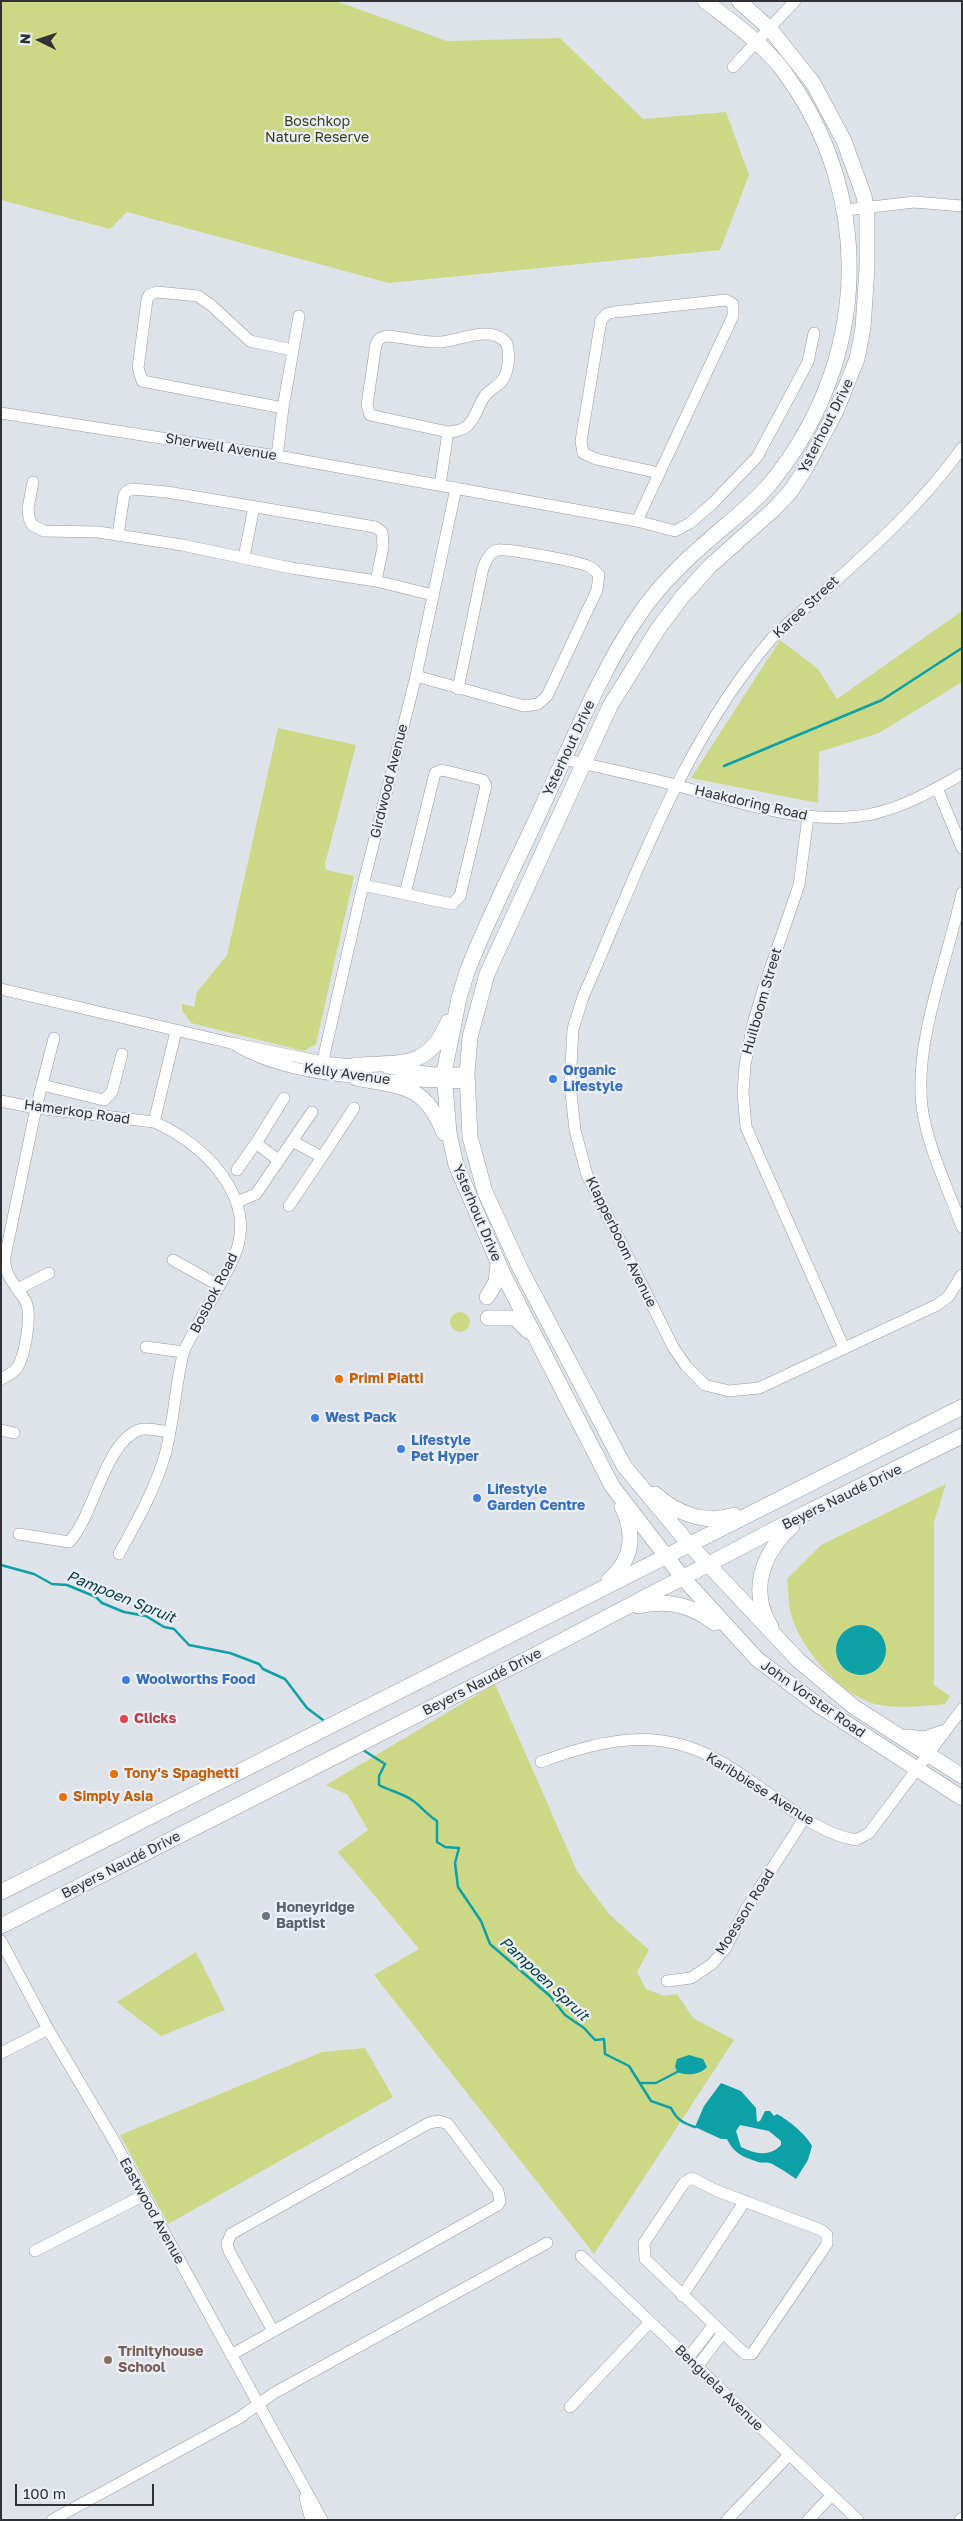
<!DOCTYPE html>
<html>
<head>
<meta charset="utf-8">
<style>
	body { margin:0 }
	#map { position:relative; width:963px; height:2521px; overflow:hidden; background:#dee2e9; font-family:"Golos Text",sans-serif }
	canvas { display:block }
	.frame { position:absolute; inset:0; border:2px solid #303134; pointer-events:none }
	.north { position:absolute; left:15px; top:15px; width:50px; height:50px; -webkit-text-stroke:4px #ebeff6; paint-order:stroke; rotate:274deg; font-size:14px; font-weight:700; line-height:20px; text-align:center; color:#303134 }
	.north::after { content:''; display:block; margin:auto; width:18px; height:22px; background:#303134; clip-path:polygon(50% 0,100% 100%,50% 72%,0 100%) }
	.scale { position:absolute; left:15px; top:2484px; width:139px; height:22px; box-sizing:border-box; border:2px solid #303134; border-top:0; padding-left:6px; font-size:15px; line-height:18px; white-space:nowrap; color:#303134; -webkit-text-stroke:4px #ebeff6; paint-order:stroke }
</style>
</head>
<body>
<div id="map">
<canvas width="963" height="2521"></canvas>
<div class="frame"></div>
<div class="north">N</div>
<div class="scale">100 m</div>
</div>
<script>
const context = document.querySelector('canvas').getContext('2d');
context.lineJoin = 'round';
function paint(path, color) {
  context.fillStyle = color;
  context.fill(path, 'evenodd');
}
function trace(path, color, width, dash) {
  context.strokeStyle = color;
  context.lineWidth = width;
  context.lineCap = dash ? 'butt' : 'round';
  context.setLineDash(dash || []);
  context.stroke(path);
}
function label(font, color, halo, rows, align = 'center') {
  context.font = font + ' "Golos Text",sans-serif';
  context.lineWidth = 4.5;
  context.setLineDash([]);
  context.textBaseline = 'middle';
  context.strokeStyle = halo;
  context.fillStyle = color;
  for (const [text, x, y, turn = 0] of rows) {
    context.save();
    context.translate(x, y);
    context.rotate((+turn || 0) * Math.PI / 180);
    context.textAlign = isNaN(turn) ? turn : align;
    if (halo) context.strokeText(text, 0, 0);
    context.fillText(text, 0, 0);
    context.restore();
  }
}
const green = new Path2D(`
	M1,1H336L447,41L560,38L643,119L726,112L749,175L720,250L389,283L127,212L110,229L1,200Z
	M962,611V682L879,733L819,752L818,803L691,778L780,640L818,669L837,699Z
	M278,728L356,745L325,864L326,870L354,876L316,1044L304,1051L191,1023L182,1010V1004L194,1007L197,992L227,955Z
	M450 1322a10 10 0 1 1 20 0a10 10 0 1 1-20 0Z
	M946,1484L934,1522V1685L950,1696L945,1704C924,1706 889,1710 869,1702C838,1690 804,1652 793,1620C788,1608 789,1592 787,1579L821,1545Z
	M495,1684L577,1871L609,1914L649,1950L637,1972L646,1989L664,1996L677,1994L693,2018L734,2040L594,2254L374,1975L419,1949L338,1852L368,1830L348,1795L326,1785Z
	M196,1952L225,2010L161,2036L117,2002Z
	M365,2048L393,2097L168,2224L120,2135L322,2052Z`);
const water = new Path2D(`
	M836 1650a25 25 0 1 1 50 0a25 25 0 1 1-50 0Z
	M689,2055L703,2059L707,2067C700,2075 687,2076 677,2072L675,2066L677,2059Z
	M721,2083L741,2091L756,2108L757,2122L760,2121L765,2111H770L774,2116L777,2114C788,2120 806,2134 812,2146L808,2160L796,2179C786,2172 780,2168 770,2163C766,2162 761,2163 758,2162C744,2157 734,2154 727,2139H721L695,2127L704,2106ZM740,2125L769,2131L781,2141V2145C770,2157 755,2154 741,2147L736,2131Z`);
const stream = new Path2D(`
	M724,766L882,700L962,648
	M1,1565L34,1574L52,1584L67,1585L96,1597L102,1603L124,1612L146,1616L164,1627L174,1629L189,1645L230,1653L259,1664L263,1669L285,1679L307,1708L323,1720
	M363,1750L385,1764L379,1776V1785C390,1791 402,1793 412,1800C421,1806 427,1815 437,1821V1842L445,1847L459,1848L455,1863L458,1887L481,1921L490,1944L550,1996L565,2015L584,2028L595,2040L604,2039L605,2054L629,2066L651,2101L671,2108C677,2120 683,2123 695,2127
	M641,2083H656L677,2072`);
const minor = new Path2D(`
	M733,67L795,1
	M846,210L914,202L962,206
	M283,408L142,381L138,368L147,300L149,295L157,292L198,296L212,306L250,341L292,350
	M1,413L283,457L637,521L675,531L690,523L713,503L757,457L808,362L814,333
	M962,448C910,521 838,577 773,637C683,741 637,874 583,997L573,1029L570,1084L575,1130L587,1175L673,1347L686,1366L705,1385L729,1391L759,1388L937,1305L948,1297L962,1275
	M277,456L283,408L299,316
	M33,482L28,508L29,518L32,525L44,531L98,532L182,545L291,568L376,581L433,595
	M440,485L448,432C474,431 473,415 484,397C488,391 496,387 501,382C509,373 510,355 507,344C493,324 461,340 441,342C423,343 405,337 386,336L379,339L376,344L367,405L370,415L448,432
	M637,521L733,316V304L726,300L614,312L607,314L601,320L581,441L583,453L596,459L659,473
	M118,535L124,495L126,492L132,489L167,492L375,527L382,532L383,547L376,581
	M244,557L254,507
	M416,676L524,706L538,704L547,696L597,590L599,575C596,572 594,569 590,567C582,562 506,548 497,550C489,553 486,561 483,568L458,689
	M564,759C601,768 638,775 675,785C739,802 806,827 872,814C904,807 934,790 962,774
	M937,788L962,848
	M808,817L799,885L765,984L753,1023L745,1065L743,1093L746,1127L844,1348
	M363,885L452,904L460,896L486,786L483,780L442,770L435,773L405,894
	M962,893C948,959 914,1040 922,1107C928,1149 948,1188 962,1227
	M1,989L231,1043L322,1062L364,1066
	M238,1047C274,1067 322,1075 362,1078
	M387,1068L437,1073H467
	M320,1073L363,885L416,676L456,488
	M391,1080L466,1083
	M42,1085L104,1100L112,1092L122,1054
	M1,1101L36,1108L154,1122C203,1143 260,1198 234,1257C223,1282 207,1306 195,1330C191,1338 185,1346 183,1354C175,1387 174,1422 165,1455C155,1490 136,1523 119,1554
	M154,1122L176,1031
	M322,1157L354,1108
	M278,1160L256,1143L284,1098
	M237,1170L256,1143
	M237,1202L256,1194L312,1112
	M289,1206L322,1157L294,1142
	M173,1260L218,1285
	M18,1289L49,1273
	M146,1347L184,1352
	M1,1379C7,1376 13,1373 17,1368C25,1356 32,1315 26,1302C18,1287 3,1276 5,1257L36,1108L54,1038
	M1,1430L14,1433
	M19,1534L69,1542C93,1518 105,1442 139,1430C148,1427 160,1431 169,1432
	M541,1762C602,1739 661,1726 721,1762C740,1772 757,1786 775,1798C799,1815 826,1835 856,1840L869,1833L962,1709
	M1,1941L48,2029L113,2139L322,2520
	M667,1981L691,1978L712,1964L725,1949L746,1909L804,1819
	M1,2053L48,2029
	M692,2178L715,2190L821,2230L827,2235V2244L752,2354H745L742,2351L645,2259L644,2243L684,2183Z
	M35,2251L144,2195
	M581,2256L858,2520
	M682,2296L745,2201
	M231,2355L498,2205L500,2201L498,2191L448,2124L439,2121L429,2123L231,2234L227,2244L229,2251L273,2331
	M688,2358L713,2326
	M697,2367L722,2334
	M570,2407L650,2322
	M305,2498L311,2520
	M52,2520L239,2418L274,2393L547,2243
	M727,2520L789,2455
	M808,2520L832,2495
	M960,2520L962,2518`);
const major = new Path2D(`
	M705,1C731,21 761,42 782,69C877,196 870,363 769,485C749,508 724,526 702,546C678,567 654,592 637,618C600,673 575,736 547,796C521,854 490,912 467,972L459,998L444,1073L449,1133L456,1165L504,1276L612,1486L683,1578L757,1659L818,1705L962,1798
	M739,1L770,29L813,83L844,141L864,196L867,215V268L863,328L857,359L836,411L804,471L790,492L773,510L710,566L682,597L658,629L610,706L487,974L470,1037L467,1073L470,1137L485,1192L520,1268L624,1466L689,1544L799,1661L854,1707L962,1776
	M356,1065C400,1062 428,1070 448,1022
	M356,1078C402,1087 425,1084 444,1133
	M487,1297L496,1282L498,1264
	M488,1318H515L528,1331
	M655,1494C676,1513 706,1525 734,1515
	M609,1580C632,1560 636,1535 622,1507
	M638,1606C668,1599 691,1605 715,1623
	M771,1627C748,1590 763,1553 792,1526
	M906,1737L924,1739L942,1733
	M1,1892L962,1407
	M1,1926L537,1654L804,1514L962,1436`);
const markers = [
	[553,1079,5,"#3f7fe0"],
	[339,1379,5,"#e8710a"],
	[315,1418,5,"#3f7fe0"],
	[401,1449,5,"#3f7fe0"],
	[477,1498,5,"#3f7fe0"],
	[126,1680,5,"#3f7fe0"],
	[124,1719,5,"#e0444e"],
	[114,1774,5,"#e8710a"],
	[63,1797,5,"#e8710a"],
	[266,1916,5,"#6b7280"],
	[108,2360,5,"#8d6e63"]
];
const parkNames = [
	["Boschkop",317,122],
	["Nature Reserve",317,138]
];
const streetNames = [
	["Ysterhout Drive",826,426,-63],
	["Sherwell Avenue",221,447,9],
	["Karee Street",806,607,-43],
	["Ysterhout Drive",569,748,-65],
	["Girdwood Avenue",389,781,-76],
	["Haakdoring Road",751,803,13],
	["Huilboom Street",762,1001,-74],
	["Kelly Avenue",347,1074,8],
	["Hamerkop Road",77,1112,8],
	["Ysterhout Drive",477,1213,67],
	["Klapperboom Avenue",621,1242,64],
	["Bosbok Road",214,1293,-63],
	["Beyers Naudé Drive",842,1497,-26],
	["Beyers Naudé Drive",482,1682,-27],
	["John Vorster Road",813,1699,35],
	["Karibbiese Avenue",760,1789,32],
	["Beyers Naudé Drive",121,1865,-27],
	["Moesson Road",745,1912,-58],
	["Eastwood Avenue",152,2211,61],
	["Benguela Avenue",719,2388,44]
];
const shopNames = [
	["Organic",563,1071],
	["Lifestyle",563,1087],
	["West Pack",325,1418],
	["Lifestyle",411,1441],
	["Pet Hyper",411,1457],
	["Lifestyle",487,1490],
	["Garden Centre",487,1506],
	["Woolworths Food",136,1680]
];
const foodNames = [
	["Primi Piatti",349,1379],
	["Tony's Spaghetti",124,1774],
	["Simply Asia",73,1797]
];
const healthNames = [
	["Clicks",134,1719]
];
const worshipNames = [
	["Honeyridge",276,1908],
	["Baptist",276,1924]
];
const educationNames = [
	["Trinityhouse",118,2352],
	["School",118,2368]
];
const waterNames = [
	["Pampoen Spruit",121,1597,22],
	["Pampoen Spruit",544,1979,43]
];
paint(green, '#cdd887');
paint(water, '#0da0a6');
trace(stream, '#0da0a6', 2.5);
trace(minor, '#979ba1', 12);
trace(major, '#979ba1', 16);
trace(minor, '#fff', 11);
trace(major, '#fff', 15);
for (const [x, y, r, color] of markers) {
  const dot = new Path2D();
  dot.arc(x, y, r, 0, 2 * Math.PI);
  context.fillStyle = color;
  context.fill(dot);
  trace(dot, '#ebeff6', 2);
}
label('14px', '#383d19', '#ebeff6', parkNames);
label('14px', '#303134', '#ebeff6', streetNames);
label('bold 14px', '#366cbe', '#ebeff6', shopNames, 'left');
label('bold 14px', '#c56008', '#ebeff6', foodNames, 'left');
label('bold 14px', '#be3a42', '#ebeff6', healthNames, 'left');
label('bold 14px', '#5b616d', '#ebeff6', worshipNames, 'left');
label('bold 14px', '#785e54', '#ebeff6', educationNames, 'left');
label('italic 15px', '#003a3c', '#ebeff6', waterNames);
</script>
</body>
</html>
